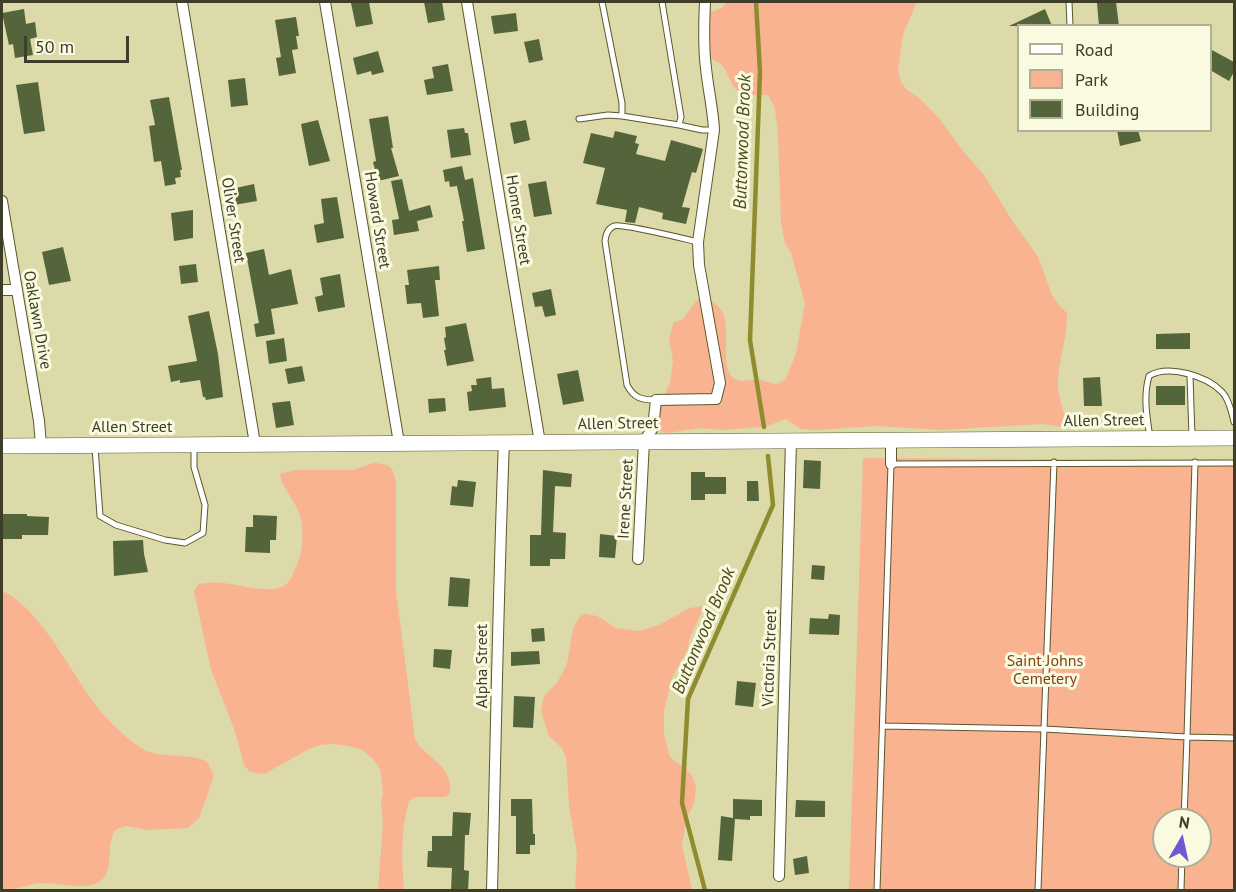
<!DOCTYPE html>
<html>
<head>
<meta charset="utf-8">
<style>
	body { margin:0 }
	#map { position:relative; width:1236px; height:892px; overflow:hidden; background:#dbdaa8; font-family:"PT Sans",sans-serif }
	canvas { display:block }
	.frame { position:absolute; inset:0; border:3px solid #3e3d29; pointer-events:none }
	.legend { position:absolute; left:1017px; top:24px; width:195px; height:108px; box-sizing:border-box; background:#fafae0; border:2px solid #afae97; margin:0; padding:8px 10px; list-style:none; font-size:18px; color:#3e3d29 }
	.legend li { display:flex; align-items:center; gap:12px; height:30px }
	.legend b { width:30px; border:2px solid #afae97 }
	.north { position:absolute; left:1152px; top:808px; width:60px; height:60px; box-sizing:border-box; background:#fafae0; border:2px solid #afae97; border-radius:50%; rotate:9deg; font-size:16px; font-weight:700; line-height:24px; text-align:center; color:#3e3d29 }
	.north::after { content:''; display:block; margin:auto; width:21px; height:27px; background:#6e59d3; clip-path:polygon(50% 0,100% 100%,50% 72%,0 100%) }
	.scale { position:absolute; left:24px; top:36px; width:105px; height:27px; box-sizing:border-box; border:3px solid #3e3d29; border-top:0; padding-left:8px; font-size:18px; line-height:21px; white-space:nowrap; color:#3e3d29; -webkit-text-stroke:4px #fafae0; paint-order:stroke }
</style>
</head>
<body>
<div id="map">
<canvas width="1236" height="892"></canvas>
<div class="frame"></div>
<ul class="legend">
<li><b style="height:8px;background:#fff"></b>Road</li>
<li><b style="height:16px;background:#f9b390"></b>Park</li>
<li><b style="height:16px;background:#54653b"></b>Building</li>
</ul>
<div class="north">N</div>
<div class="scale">50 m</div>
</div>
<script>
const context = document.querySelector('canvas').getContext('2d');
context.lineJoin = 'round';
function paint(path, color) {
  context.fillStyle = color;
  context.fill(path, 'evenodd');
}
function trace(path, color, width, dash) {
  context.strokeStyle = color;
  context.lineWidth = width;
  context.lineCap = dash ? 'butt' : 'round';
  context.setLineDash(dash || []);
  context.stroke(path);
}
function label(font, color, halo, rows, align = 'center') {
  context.font = font + ' "PT Sans",sans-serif';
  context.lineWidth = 6;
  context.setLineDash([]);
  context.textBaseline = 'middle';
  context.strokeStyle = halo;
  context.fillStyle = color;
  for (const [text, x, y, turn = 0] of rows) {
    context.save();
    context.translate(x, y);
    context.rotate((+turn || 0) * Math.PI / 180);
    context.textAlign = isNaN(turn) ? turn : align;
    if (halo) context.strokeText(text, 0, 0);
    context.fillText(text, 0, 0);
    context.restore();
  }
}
const green = new Path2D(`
	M726,2H917L903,34L898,70L901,82L907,90L918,97L939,118L963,151L984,175L1013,222L1038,257L1051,293L1057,303L1067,313C1068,338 1057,361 1058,387C1059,399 1064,412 1067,423L1062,427L1042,424L942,430L876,426L818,430L801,429L786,419L764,427L721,430L701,428L667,433L649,428L670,383L673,361L669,338L674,322L682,320L698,299C747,300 712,365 735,379C742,383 750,379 758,380C763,380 770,383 776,384L785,380L796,354L805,303L791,253L785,243L781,222L778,135L775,109L768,95H746L734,88L725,69L721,64L709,57L707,14L723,7Z
	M863,458L1234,460V890H849ZM1164,820H1200V856H1164Z
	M374,463C392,465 393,466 396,484V591L415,740C428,760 452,764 450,793L446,797H416L409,801C400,831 402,859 404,890H378L383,823L381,802L383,793L380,769L373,759L362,750L349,746L334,744L320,745L309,749L266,773L261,774L250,772L244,765L235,731L211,670L194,591L199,584C206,583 214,582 222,583C238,584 272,595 285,585C291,581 294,572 297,565C303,550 304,531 300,515C296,503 280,483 280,474L295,470H353Z
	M2,591C38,606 69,669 92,700C105,718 123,736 141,748C158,760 197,752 208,763C210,767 212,772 214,776L199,818L188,828L147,830L127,826L116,829C114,833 111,837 111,842C108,853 112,869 103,879C91,892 59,883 43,883C29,883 16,891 2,890Z
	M704,606L689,640L688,649L672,678L664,711V735L670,757L686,769L692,776L696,787L694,804L687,817L682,844L692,890H575L577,854L569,805L566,757L561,747L549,736L541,711L544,696L557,683L567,664L573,629L580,616L585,614L597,616L616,628L639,631L659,625L690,608Z`);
const stream = new Path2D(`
	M756,2L760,72L750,340L764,427
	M705,890L682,803L688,699L773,505L768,456`);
const building = new Path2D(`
	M359,2H369L373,24L356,27L351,3Z
	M424,2H442L445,20L428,23Z
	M1116,2L1119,26H1099L1097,3Z
	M24,9L26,24L35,22L37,37L30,39L33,55L15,58L13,44L9,45L2,13Z
	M1045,9L1052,26H1009Z
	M516,13L518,31L494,34L491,16Z
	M296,17L299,36H296L298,49L292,50L296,73L279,76L276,58L281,57L275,20Z
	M539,39L543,60L529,63L524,42Z
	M1210,49L1234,62V72L1229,81L1210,70Z
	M378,51L384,72L372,75L371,71L357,75L353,58Z
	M448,64L453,91L427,95L424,80L434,78L432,67Z
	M245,78L248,105L231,107L228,80Z
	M38,82L45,131L24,134L16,85Z
	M169,97L182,170H180L181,177L175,178L176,184L165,186L161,161L154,162L149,126L155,125L150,100Z
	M388,116L393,148H391L399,176L378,181L373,162L376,161L369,119Z
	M318,120L330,161L309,166L301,124Z
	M526,120L530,140L514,144L510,123Z
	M464,128L465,133H468L471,155L451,158L447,130Z
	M1117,130H1138L1141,141L1120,146Z
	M615,131L637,136L635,143L639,144L636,154L665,161L671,140L703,149L696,173L692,172L682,207L690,208L686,224L662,219L663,213L639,207L635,223L625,222L627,210L596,204L605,168L583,163L591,133L613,138Z
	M462,166L465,180L473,178L485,249L467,252L462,221H464L457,186L450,187L449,181L445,182L443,170Z
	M402,179L409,211L430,205L433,217L417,221L419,231L394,235L392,220L399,219L391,181Z
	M546,181L552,214L534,217L528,184Z
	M254,184L257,201L234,205L231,189Z
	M337,197L344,238L317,243L314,225L324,223L321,199Z
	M193,210V238L174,241L171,213Z
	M63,247L71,281L49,285L42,252Z
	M264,249L269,275L291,269L298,304L271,309L275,334L256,337L254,324L259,323L246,253Z
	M196,264L198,282L181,284L179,266Z
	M439,266L440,280H435L439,316L423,318L421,303L407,304L405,285H409L407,270Z
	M340,274L345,307L318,312L315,297L323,295L320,278Z
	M551,289L556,315L545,317L542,306L535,307L532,293Z
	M209,311L218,354L223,397L206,400L205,397H203L200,380L180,383V380L171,382L168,366L197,361L188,316Z
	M466,323L474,361L447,366L444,350H446L444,338L446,337L445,327Z
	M1190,333V349H1156V334Z
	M284,338L287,361L269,364L266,341Z
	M302,366L305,381L288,384L285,369Z
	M578,370L584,401L563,405L557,374Z
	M491,377L492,389L504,388L506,407L469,411L467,392L472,391L471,385H477L476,379Z
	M1100,377L1102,406H1084L1083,378Z
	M1156,386H1185V405H1156Z
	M445,398L446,411L429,413L428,399Z
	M290,401L294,425L276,428L272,403Z
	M804,460L821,461L820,489L803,488Z
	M543,470L572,474L571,487L555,486L553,532L566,533L565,559H550V566H530V535H541Z
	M691,472H705V477H726V494H705V500H691Z
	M458,480L476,482L473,507L450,505L452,486L457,487Z
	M747,481H758L759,501H747Z
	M2,514H27V516L49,517L48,535H22V539H2Z
	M253,515L277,516L276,540H270V553L245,552L246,527H253Z
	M600,534L617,536L615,558L599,557Z
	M143,540L144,554L148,572L114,576L113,541Z
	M812,565L825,566L824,580L811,579Z
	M450,577L470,579L468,607L448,606Z
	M829,614L840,615L839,635L809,634L810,618L828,619Z
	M544,628L545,641L532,642L531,629Z
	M434,649L452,650L450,669L433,667Z
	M539,651L540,664L511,666V652Z
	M737,681L756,683L753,707L735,705Z
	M514,696L535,697L533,728L513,727Z
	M511,799H532L533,834H535V845H530V854H516V816H511Z
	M733,799L762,800V816H750V820L735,819L732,861L718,860L721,816L733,818Z
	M796,800L825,801V817H795Z
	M453,812L471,813L469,835H465L464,870L469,871L468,891H451L452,868L427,867L428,851H432V836H452Z
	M807,856L809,873L795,875L793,859Z`);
const lane = new Path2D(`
	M602,2L622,103V116
	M662,2L681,117L679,125L702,130H714
	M1069,2L1070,26
	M579,119L608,115L622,116L679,125
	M1190,376L1192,437
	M656,400C641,400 634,398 627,385L605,241C606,235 607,229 614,226C621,223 685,239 698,242
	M1150,438C1147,417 1143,397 1149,376C1168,364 1207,376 1222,392C1229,399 1232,413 1234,422
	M95,447L100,516L116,525L165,540L185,543L203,533L205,505L194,467V448
	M1054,462L1044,729L1187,737L1195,462
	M883,726L1044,729L1038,890
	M1184,820L1187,737L1234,738
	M877,890L891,464L1234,463
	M1181,890L1182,856`);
const street = new Path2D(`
	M182,2L255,444
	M325,2L399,443
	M467,2L540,443
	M2,201L39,421L41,445
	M2,290H17
	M891,464V440
	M638,559L644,441L653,428L656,400L716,399L720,383L699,265L698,242L714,130C713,109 708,89 706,68C703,46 704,24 705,2
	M779,876L791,441
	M492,890C496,741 498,592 504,442`);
const secondary = new Path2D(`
	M2,446L1234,438`);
const streetNames = [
	["Oliver Street",233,220,81],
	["Howard Street",377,220,81],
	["Homer Street",518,220,81],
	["Oaklawn Drive",37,320,80],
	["Allen Street",1104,421,-1],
	["Allen Street",618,424,-1],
	["Allen Street",132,427],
	["Irene Street",626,499,-87],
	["Victoria Street",770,658,-88],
	["Alpha Street",482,666,-90]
];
const parkNames = [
	["Saint Johns",1045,661],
	["Cemetery",1045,679]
];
const waterNames = [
	["Buttonwood Brook",743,142,-88],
	["Buttonwood Brook",704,631,-67]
];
paint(green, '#f9b390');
trace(stream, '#8f8b2f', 4.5);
paint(building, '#54653b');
trace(lane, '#595829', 7);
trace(street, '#595829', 12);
trace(secondary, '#595829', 16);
trace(lane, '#fff', 5);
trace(street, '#fff', 10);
trace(secondary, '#fff', 15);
label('16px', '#3e3d29', '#fafae0', streetNames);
label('16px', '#803f1a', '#fafae0', parkNames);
label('italic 18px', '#4d4b1a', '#fafae0', waterNames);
</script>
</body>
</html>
